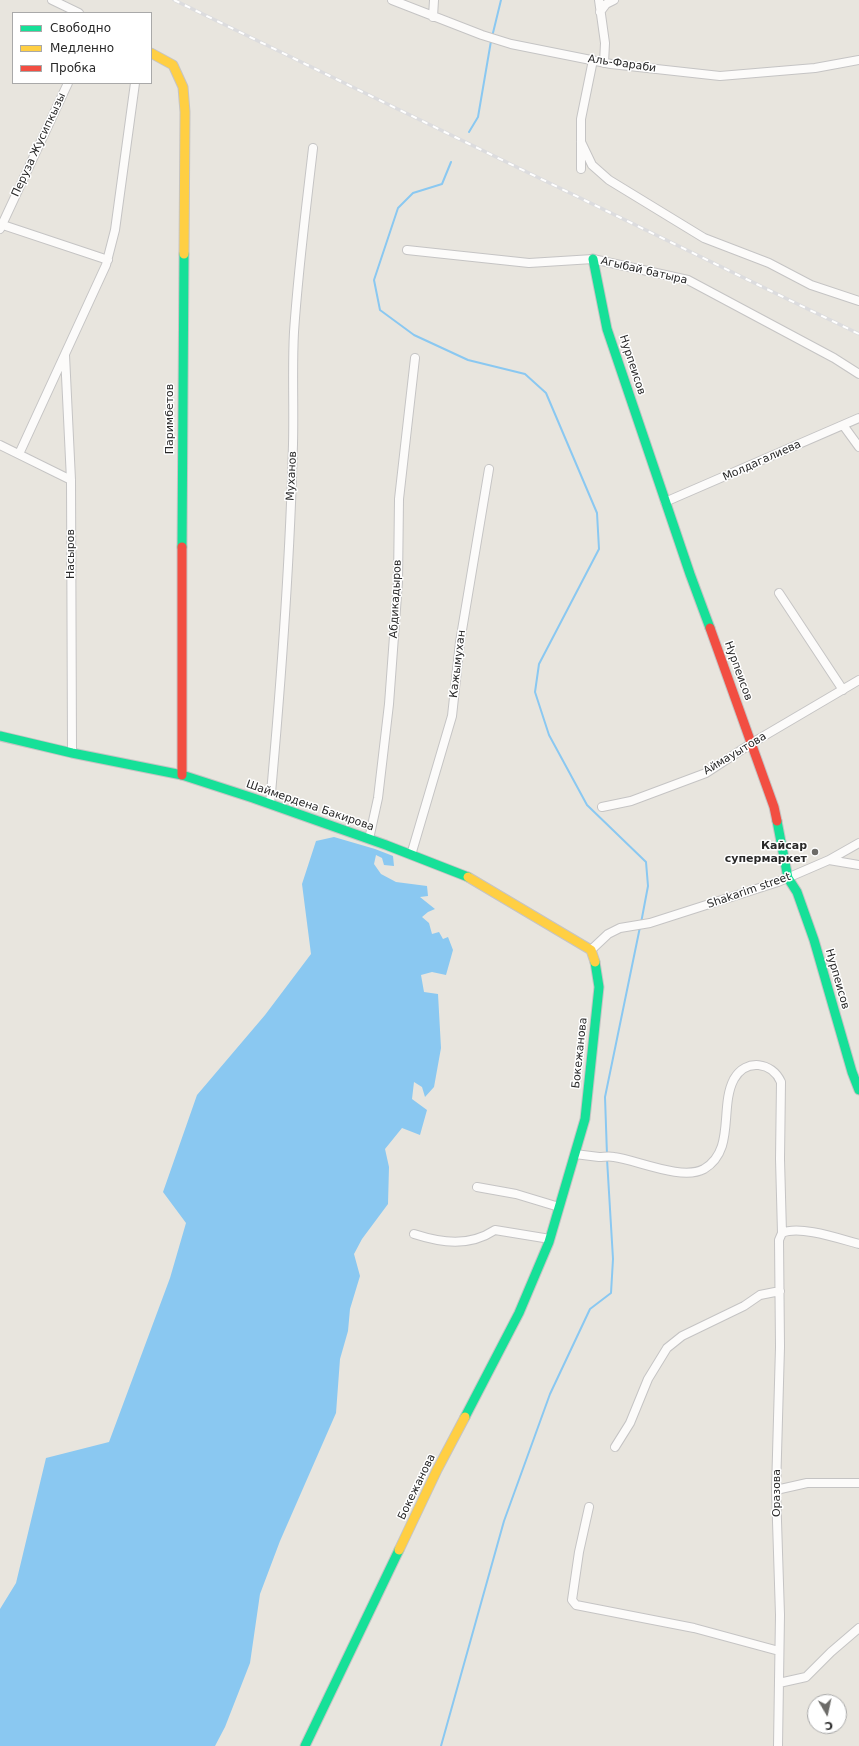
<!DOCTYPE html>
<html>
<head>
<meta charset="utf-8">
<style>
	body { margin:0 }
	#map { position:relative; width:859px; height:1746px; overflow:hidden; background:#e8e5de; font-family:"DejaVu Sans",sans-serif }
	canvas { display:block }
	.legend { position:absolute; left:12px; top:12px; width:140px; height:72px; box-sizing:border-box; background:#fff; border:1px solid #a9a9a9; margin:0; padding:5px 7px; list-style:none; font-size:12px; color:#292929 }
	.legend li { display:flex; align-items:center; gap:8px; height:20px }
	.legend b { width:20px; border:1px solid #a9a9a9 }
	.north { position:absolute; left:807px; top:1694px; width:40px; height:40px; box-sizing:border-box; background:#fff; border:1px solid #a9a9a9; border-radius:50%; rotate:171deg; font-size:11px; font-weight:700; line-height:16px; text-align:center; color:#292929 }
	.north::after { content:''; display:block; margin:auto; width:14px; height:18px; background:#6c6b68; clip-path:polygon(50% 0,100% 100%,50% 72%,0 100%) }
</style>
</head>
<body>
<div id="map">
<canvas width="859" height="1746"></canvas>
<ul class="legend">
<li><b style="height:5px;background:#16e098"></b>Свободно</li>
<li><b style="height:5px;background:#ffcf43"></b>Медленно</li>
<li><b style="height:5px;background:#f24e42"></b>Пробка</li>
</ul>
<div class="north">С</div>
</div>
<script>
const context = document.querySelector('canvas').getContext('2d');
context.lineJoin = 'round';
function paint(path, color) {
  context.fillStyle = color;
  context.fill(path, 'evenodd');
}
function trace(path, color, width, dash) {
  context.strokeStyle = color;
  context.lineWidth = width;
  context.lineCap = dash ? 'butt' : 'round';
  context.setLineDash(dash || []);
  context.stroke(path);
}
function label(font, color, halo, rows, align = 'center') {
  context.font = font + ' "DejaVu Sans",sans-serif';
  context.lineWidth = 3;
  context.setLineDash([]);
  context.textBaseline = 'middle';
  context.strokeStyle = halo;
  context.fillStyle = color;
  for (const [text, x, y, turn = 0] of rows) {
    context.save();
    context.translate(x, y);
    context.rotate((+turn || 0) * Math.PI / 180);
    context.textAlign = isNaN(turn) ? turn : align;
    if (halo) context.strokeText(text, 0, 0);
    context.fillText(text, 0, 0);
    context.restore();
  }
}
const water = new Path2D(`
	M334,837L375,849L393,856L394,866L384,865L382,858L376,855L374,864L381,874L396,882L427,886L428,896L420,897L435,909L428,912L422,917L429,923L432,934L439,932L443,939L448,937L453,950L446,975L432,972L421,975L424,992L438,994L441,1048L434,1087L425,1097L422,1087L414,1082L412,1099L427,1110L420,1135L402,1128L385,1149L389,1167L388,1204L362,1239L354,1254L360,1276L350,1309L348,1331L340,1359L336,1413L280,1541L260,1594L250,1663L225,1727L215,1746H0V1609L16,1583L46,1458L109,1442L170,1278L186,1223L163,1192L197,1095L265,1015L311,954L302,884L316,841Z`);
const stream = new Path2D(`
	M492,37L501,0
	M469,132L478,117L491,41
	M451,162L442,184L413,193L398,208L374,280L380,310L414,335L468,360L525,374L546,393L597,513L599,549L539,664L535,692L549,735L587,805L646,862L648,886L641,923
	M607,1155L605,1097L640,927
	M441,1746L504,1521L550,1394L590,1309L611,1293L613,1259L607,1159`);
const street = new Path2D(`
	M52,0L79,13
	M392,0L482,35L511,44L611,64L720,76L815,68L859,60
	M599,0L605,43L604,63
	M600,12L606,4L614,0
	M433,17L434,0
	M581,142L592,165L609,180L704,238L769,263L811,285L859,301
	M581,169V119L593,60
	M0,224L108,260
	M0,229L68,83
	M407,250L529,263L593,259L688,280L834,358L859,374
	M65,355L71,480L72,753
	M843,425L859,447
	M0,445L71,480
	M19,454L106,265L115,230L135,83
	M665,502L859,418
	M779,593L843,690
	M270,804C281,684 290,564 293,444C294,407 292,369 294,332C298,271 306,209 313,148
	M602,807L631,801L706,773L752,743L859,680
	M369,839L378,798L389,704L398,582L399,499L415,358
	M411,855L452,716L460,642L489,469
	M829,860L859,865
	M591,950L608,934L620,928L650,923L778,882L829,860L859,843
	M575,1154C583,1155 591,1156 599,1157C604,1157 609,1156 614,1157C637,1160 682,1181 704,1169C736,1150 719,1107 734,1079C746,1058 772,1062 781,1082L780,1159L782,1233
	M477,1187L516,1194L559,1207
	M414,1234C442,1243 469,1247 495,1230L550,1239
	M615,1447L630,1423L648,1379L667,1348L682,1336L744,1306L760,1295L780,1291
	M776,1490L807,1483H859
	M589,1507L579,1552L572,1600L576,1605L694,1628L779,1651
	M779,1683L806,1677L831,1652L859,1628
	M778,1746L780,1615L776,1490L780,1347L779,1240L782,1233C800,1225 840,1239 859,1244`);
const fast = new Path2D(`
	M593,259L607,329L690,574L710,628
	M182,547L184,254
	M0,736L72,753L182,775L253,798L386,845L468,877
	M777,821L788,878L797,892L814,940L852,1072L859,1090
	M465,1417L519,1313L549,1242L585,1119L599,987L595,962
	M305,1746L399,1550`);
const slow = new Path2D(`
	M151,53L173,65L183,87L185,112L184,254
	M468,877L591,950L595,962
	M399,1550L437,1470L465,1417`);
const jam = new Path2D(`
	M182,547V775
	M710,628L774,807L777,821`);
const rail = new Path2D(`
	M174,0L859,334`);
const markers = [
	[815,852,4,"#6c6b68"]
];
const streetNames = [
	["Аль-Фараби",622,64,8],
	["Перуза Жусипкызы",39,145,-65],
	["Агыбай батыра",644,271,13],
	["Нурпеисов",632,365,72],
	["Паримбетов",170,419,-90],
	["Молдагалиева",762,461,-24],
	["Муханов",292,476,-87],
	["Насыров",71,554,-90],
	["Абдикадыров",396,599,-87],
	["Кажымухан",458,664,-83],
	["Нурпеисов",738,671,70],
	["Аймауытова",735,754,-31],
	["Шаймердена Бакирова",310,806,19],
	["Shakarim street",749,891,-19],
	["Нурпеисов",837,979,74],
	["Бокежанова",580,1053,-84],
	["Бокежанова",417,1487,-64],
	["Оразова",777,1493,-90]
];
const poiNames = [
	["Кайсар",807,846],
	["супермаркет",807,859]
];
paint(water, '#8ac8f1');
trace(stream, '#8ac8f1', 2);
trace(street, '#c5c4c4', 10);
trace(fast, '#c5c4c4', 11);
trace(slow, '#c5c4c4', 11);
trace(jam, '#c5c4c4', 11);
trace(street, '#fcfbfa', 8);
trace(fast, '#16e098', 9);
trace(slow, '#ffcf43', 9);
trace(jam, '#f24e42', 9);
trace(rail, '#dcdcde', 3.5);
trace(rail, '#fff', 2, [6]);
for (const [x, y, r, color] of markers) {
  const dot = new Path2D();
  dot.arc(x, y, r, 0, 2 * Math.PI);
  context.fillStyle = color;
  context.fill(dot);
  trace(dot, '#fff', 1.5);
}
label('11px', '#292929', '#fff', streetNames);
label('bold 11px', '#292929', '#fff', poiNames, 'right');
</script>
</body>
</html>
